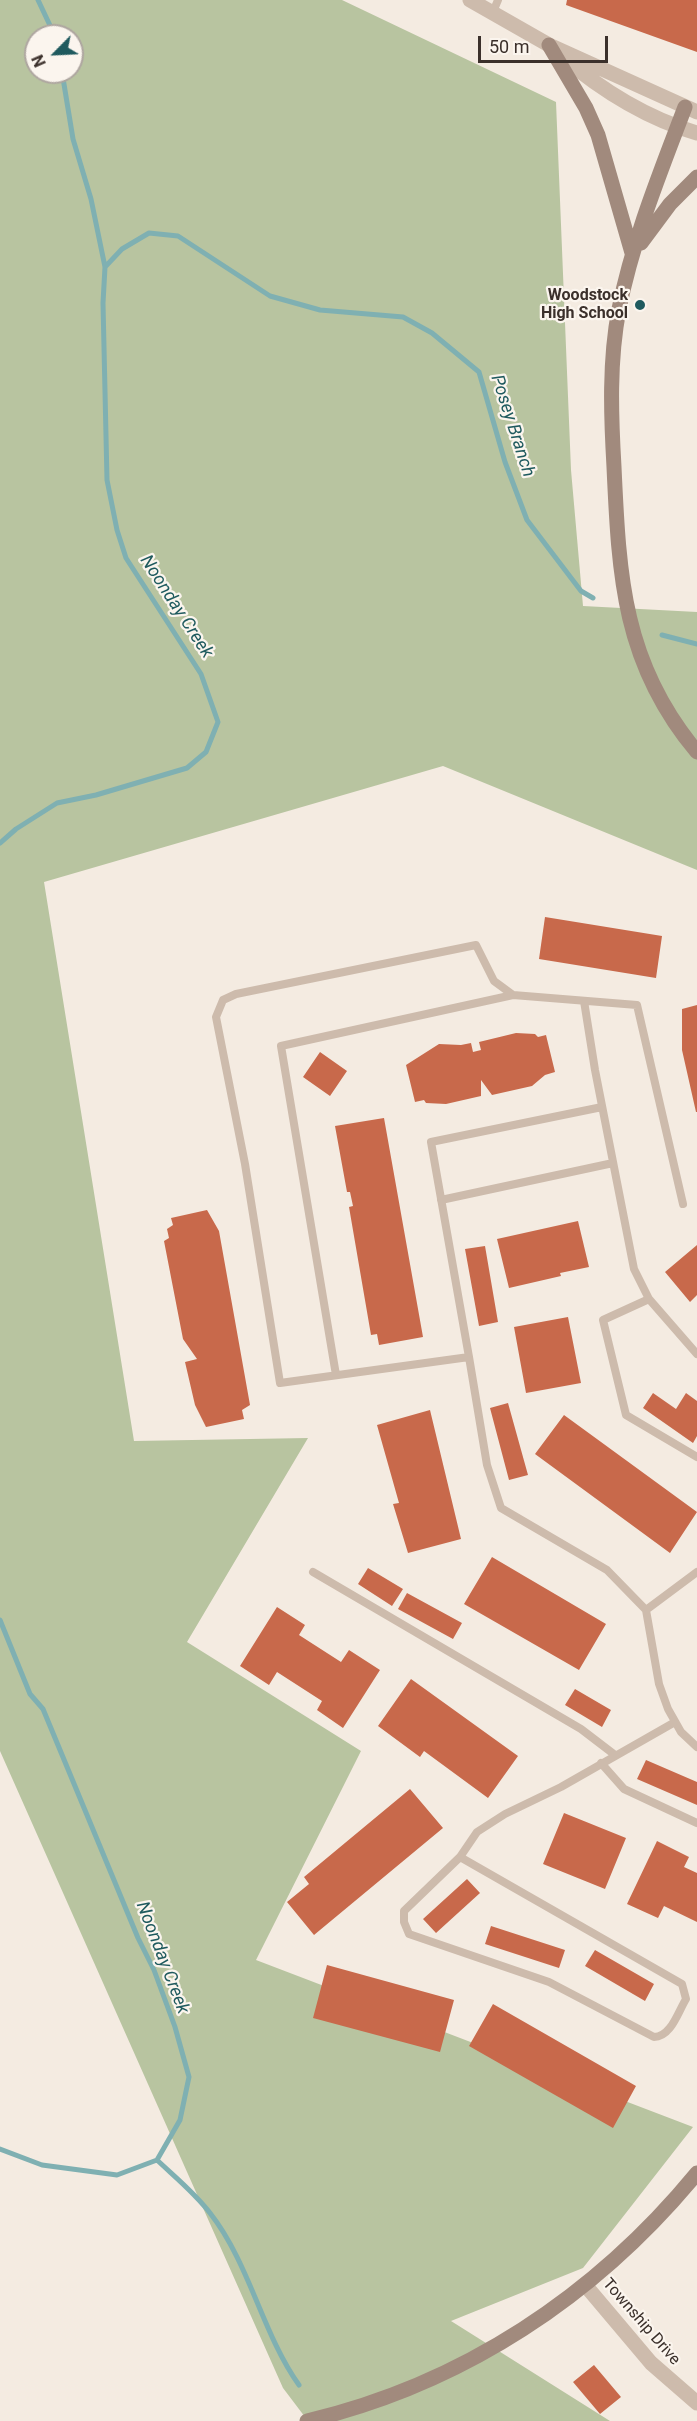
<!DOCTYPE html>
<html>
<head>
<meta charset="utf-8">
<style>
	body { margin:0 }
	#map { position:relative; width:697px; height:2421px; overflow:hidden; background:#f4ebe1; font-family:Roboto,sans-serif }
	canvas { display:block }
	.north { position:absolute; left:24px; top:24px; width:60px; height:60px; box-sizing:border-box; background:#fbf5ee; border:2px solid #aea6a0; border-radius:50%; rotate:246deg; font-size:16px; font-weight:700; line-height:24px; text-align:center; color:#3b302b }
	.north::after { content:''; display:block; margin:auto; width:21px; height:27px; background:#1f5a5e; clip-path:polygon(50% 0,100% 100%,50% 72%,0 100%) }
	.scale { position:absolute; left:478px; top:36px; width:130px; height:27px; box-sizing:border-box; border:3px solid #3b302b; border-top:0; padding-left:8px; font-size:18px; line-height:21px; white-space:nowrap; color:#3b302b; -webkit-text-stroke:4px #fbf5ee; paint-order:stroke }
</style>
</head>
<body>
<div id="map">
<canvas width="697" height="2421"></canvas>
<div class="north">N</div>
<div class="scale">50 m</div>
</div>
<script>
const context = document.querySelector('canvas').getContext('2d');
context.lineJoin = 'round';
function paint(path, color) {
  context.fillStyle = color;
  context.fill(path, 'evenodd');
}
function trace(path, color, width, dash) {
  context.strokeStyle = color;
  context.lineWidth = width;
  context.lineCap = dash ? 'butt' : 'round';
  context.setLineDash(dash || []);
  context.stroke(path);
}
function label(font, color, halo, rows, align = 'center') {
  context.font = font + ' Roboto,sans-serif';
  context.lineWidth = 4.5;
  context.setLineDash([]);
  context.textBaseline = 'middle';
  context.strokeStyle = halo;
  context.fillStyle = color;
  for (const [text, x, y, turn = 0] of rows) {
    context.save();
    context.translate(x, y);
    context.rotate((+turn || 0) * Math.PI / 180);
    context.textAlign = isNaN(turn) ? turn : align;
    if (halo) context.strokeText(text, 0, 0);
    context.fillText(text, 0, 0);
    context.restore();
  }
}
const green = new Path2D(`
	M0,0H342L556,102L571,470L583,606L697,612V870L443,766L44,882L134,1441L308,1438L187,1642L361,1751L256,1960L693,2127L583,2268L451,2321L610,2421H308L283,2388L0,1751ZM36,36H72V72H36Z`);
const stream = new Path2D(`
	M38,0L55,36
	M105,267L122,249L149,233L178,236L270,296L320,310L403,317L432,333L479,372L505,462L527,520L581,591L593,598
	M662,635L697,644
	M0,843L16,829L57,803L96,795L187,768L206,752L218,722L201,674L126,558L117,530L107,480L103,303L105,267L91,199L73,139L62,72
	M0,1620L30,1694L43,1709L138,1938L154,1970L175,2027L189,2077L180,2120L157,2160L117,2175L42,2165L0,2149
	M157,2160C175,2177 195,2193 210,2213C250,2264 262,2333 299,2385`);
const building = new Path2D(`
	M567,0H697V52L566,5Z
	M545,917L662,936L656,978L539,959Z
	M697,1005V1112H696L682,1050V1009Z
	M516,1033L535,1034L538,1037L546,1035L555,1072L545,1075L532,1086L492,1095L481,1080V1096L446,1104L426,1103L424,1100L415,1102L406,1065L439,1044L461,1045L471,1043L473,1052L481,1050L479,1042Z
	M320,1052L347,1071L330,1096L303,1077Z
	M384,1118L423,1337L379,1345L377,1334L371,1335L349,1207L353,1206L350,1192H347L335,1126Z
	M207,1210L219,1231L250,1405L242,1410L244,1419L206,1427L195,1405L185,1362L197,1359L183,1339L164,1241L169,1238L167,1229L173,1225L171,1218Z
	M578,1221L589,1267L560,1273L561,1276L509,1288L497,1239Z
	M697,1245V1295L690,1302L665,1272Z
	M485,1246L498,1322L479,1326L465,1249Z
	M568,1317L581,1383L526,1393L514,1327Z
	M653,1393L676,1409L686,1393L697,1401V1436L693,1443L643,1408Z
	M508,1403L528,1475L509,1480L490,1408Z
	M430,1410L461,1539L408,1553L393,1504L399,1503L377,1425Z
	M564,1415L697,1512L670,1553L535,1454Z
	M492,1557L606,1624L579,1670L464,1604Z
	M368,1568L403,1589L392,1606L358,1584Z
	M407,1593L462,1623L453,1639L398,1609Z
	M277,1607L305,1625L299,1635L341,1662L349,1650L380,1670L343,1728L317,1710L322,1701L277,1672L269,1685L240,1666Z
	M411,1679L518,1756L488,1798L424,1751L420,1757L378,1726Z
	M575,1689L611,1710L602,1727L565,1705Z
	M646,1760L697,1782V1805L637,1779Z
	M410,1789L443,1828L314,1935L287,1902L309,1884L304,1877Z
	M564,1813L626,1838L605,1889L543,1864Z
	M657,1841L689,1857L684,1867L697,1873V1922L664,1906L658,1918L627,1904Z
	M467,1879L480,1893L436,1933L423,1919Z
	M491,1926L565,1950L559,1968L485,1944Z
	M595,1950L654,1984L645,2001L585,1966Z
	M327,1965L454,2000L440,2052L313,2018Z
	M493,2004L636,2086L613,2128L469,2046Z
	M594,2365L621,2397L600,2414L573,2382Z`);
const lane = new Path2D(`
	M493,12L498,0
	M584,1001L595,1070L634,1269L649,1299L697,1354
	M441,1200L613,1163
	M683,1204L637,1005L513,995L494,981L476,945L236,994L223,1000L216,1017L245,1164L280,1383L469,1357L487,1465L501,1508L607,1570L646,1610L659,1684L668,1709L681,1732L697,1747
	M649,1299L603,1320L626,1415L697,1457
	M469,1357L431,1142L602,1107
	M336,1375L281,1046L513,995
	M313,1572L581,1729L615,1755
	M646,1610L697,1572
	M601,1763L624,1789L697,1823
	M460,1857L682,1984L686,1999C678,2012 671,2037 654,2037L549,1982L409,1934L404,1922V1911L460,1857L477,1832L505,1814L561,1787L675,1722`);
const street = new Path2D(`
	M470,0L549,45L697,112
	M560,55C601,90 645,118 697,133
	M586,2286L651,2363L697,2403`);
const secondary = new Path2D(`
	M549,45L586,108L598,135L632,253
	M685,107C660,173 633,239 619,309C609,361 611,415 614,467C619,577 623,664 697,752
	M641,243L670,204L697,177
	M307,2421C463,2384 596,2296 697,2173`);
const markers = [
	[640,305,6,"#1f5a5e"]
];
const poiNames = [
	["Woodstock",628,296],
	["High School",628,314]
];
const streetNames = [
	["Township Drive",641,2322,49]
];
const waterNames = [
	["Posey Branch",512,426,72],
	["Noonday Creek",176,607,57],
	["Noonday Creek",162,1958,69]
];
paint(green, '#b8c4a0');
trace(stream, '#7fb0b2', 5);
paint(building, '#c8694b');
trace(lane, '#cdbbac', 8);
trace(street, '#cdbbac', 15);
trace(secondary, '#a18a7d', 15);
for (const [x, y, r, color] of markers) {
  const dot = new Path2D();
  dot.arc(x, y, r, 0, 2 * Math.PI);
  context.fillStyle = color;
  context.fill(dot);
  trace(dot, '#fbf5ee', 2);
}
label('bold 16px', '#3b302b', '#fbf5ee', poiNames, 'right');
label('16px', '#3b302b', '#fbf5ee', streetNames);
label('italic 18px', '#1f5a5e', '#fbf5ee', waterNames);
</script>
</body>
</html>
